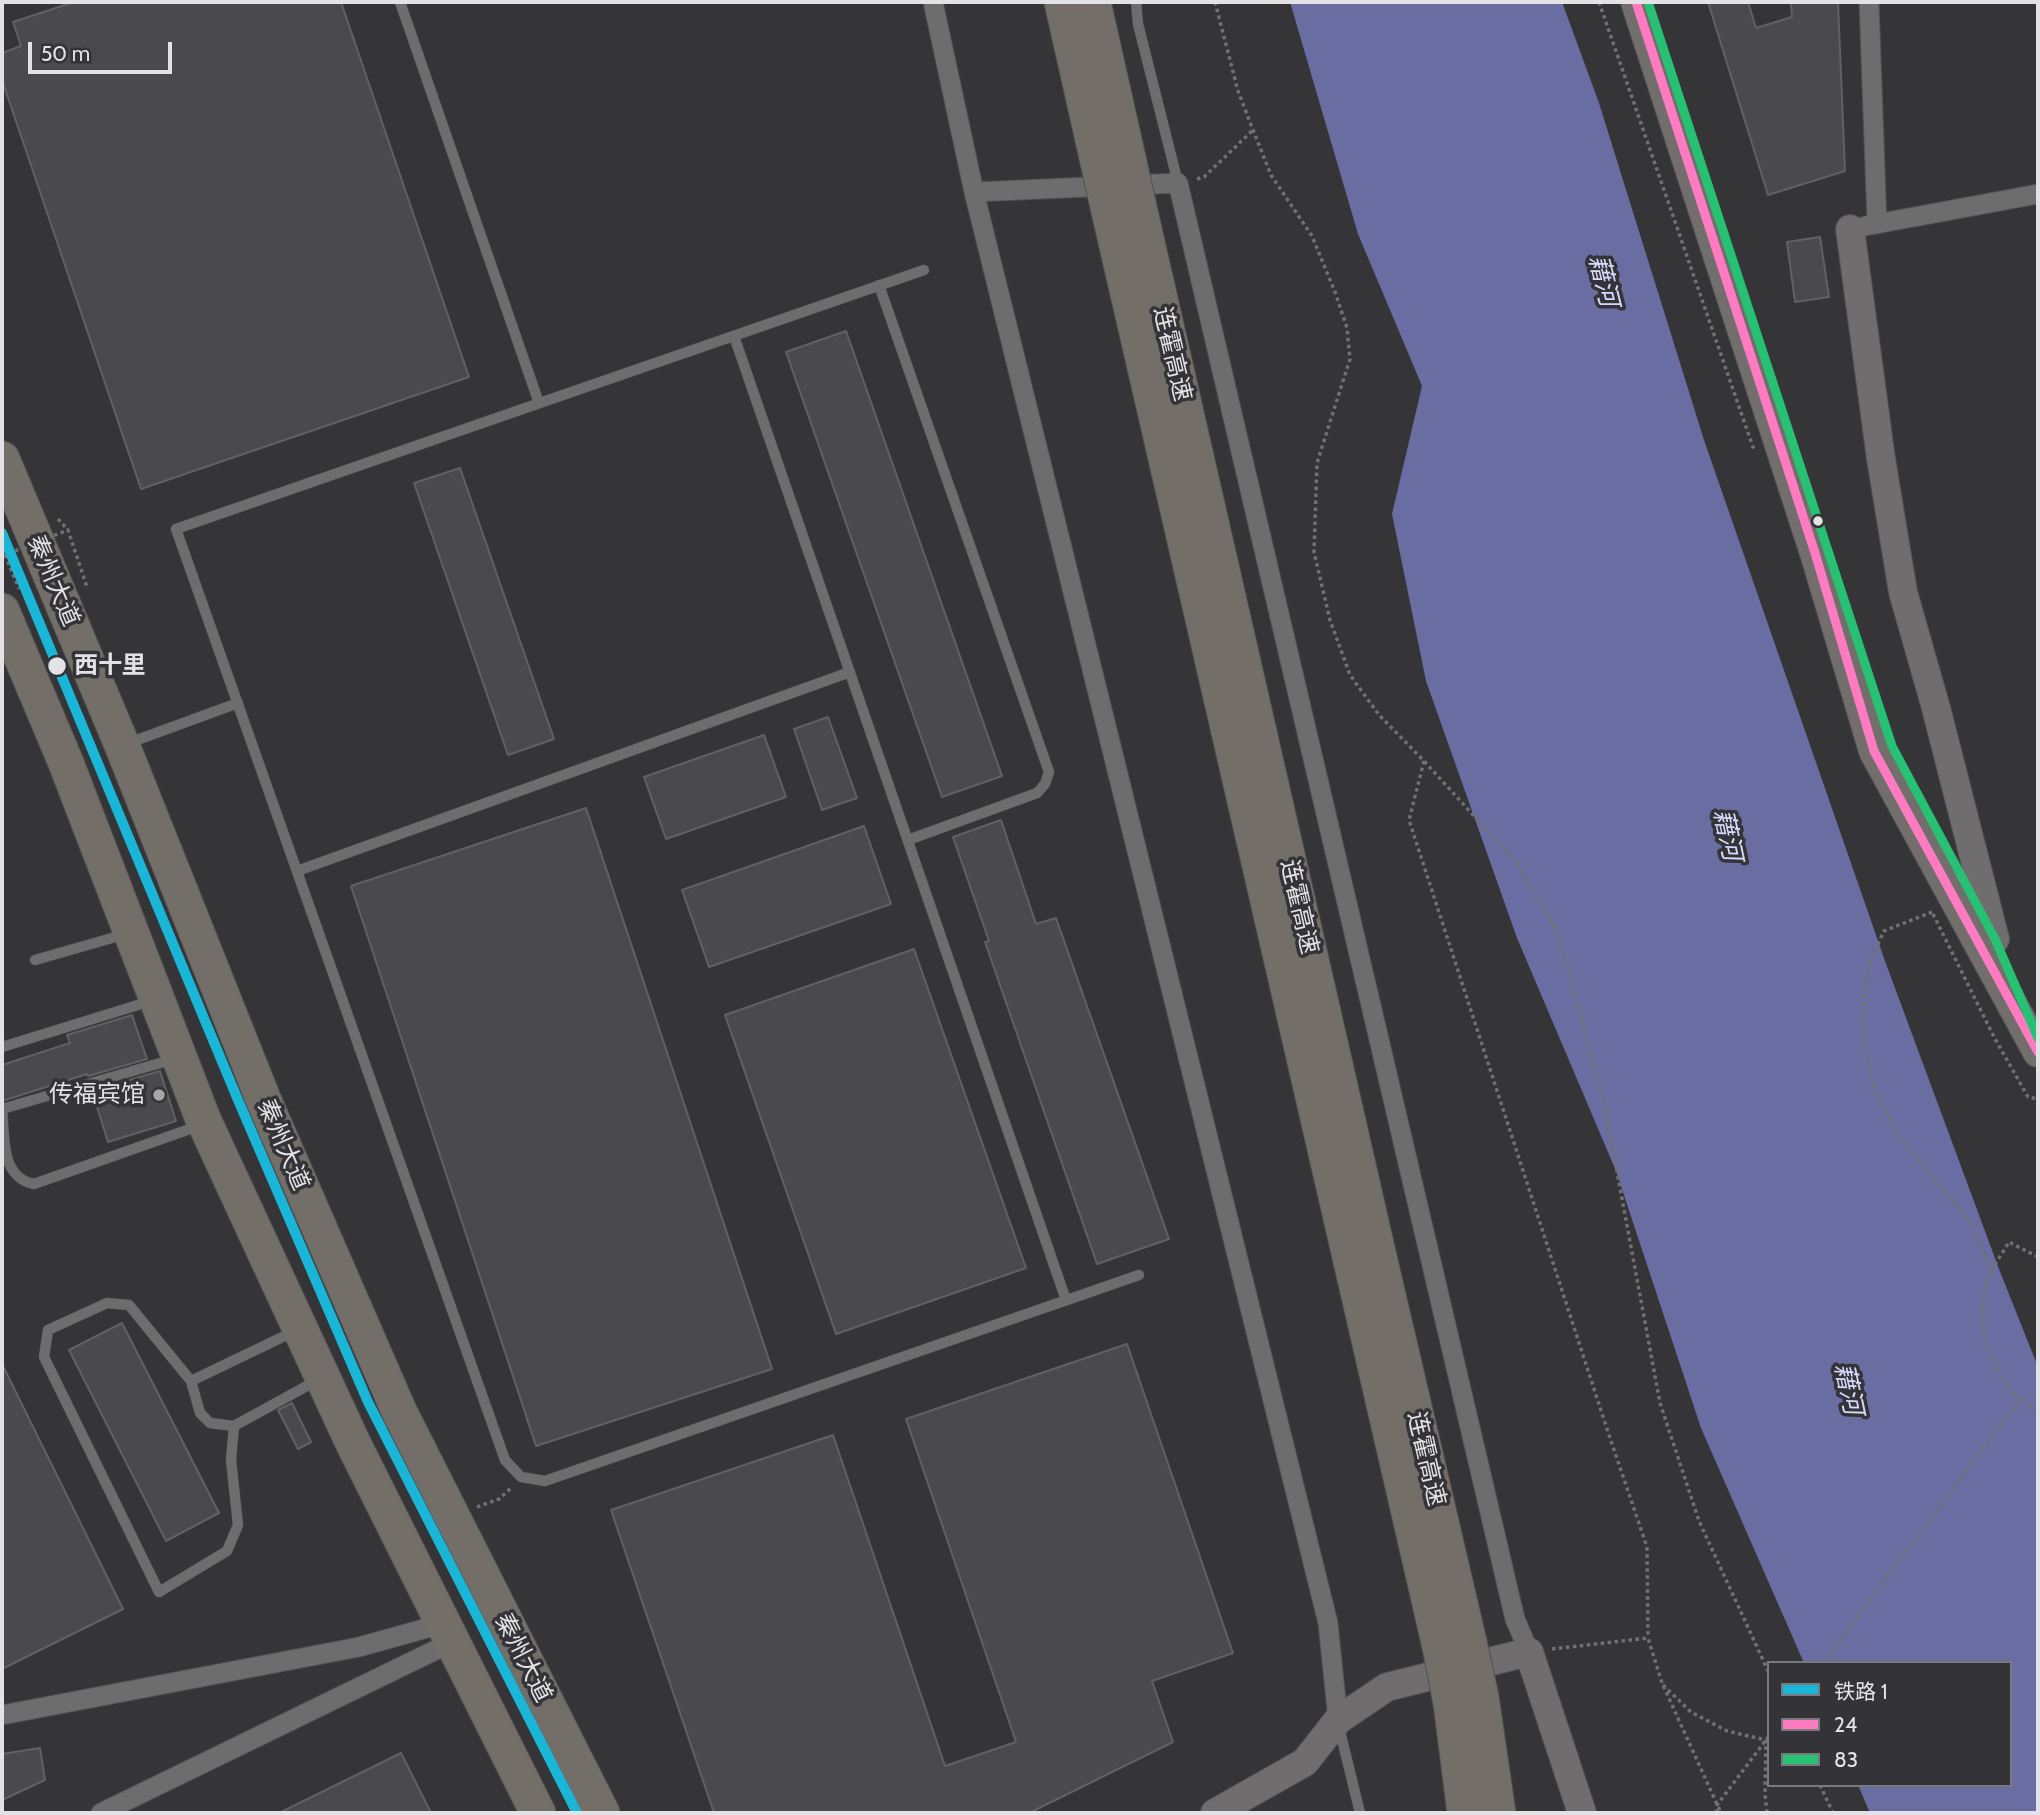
<!DOCTYPE html>
<html>
<head>
<meta charset="utf-8">
<style>
	body { margin:0 }
	#map { position:relative; width:2040px; height:1815px; overflow:hidden; background:#353537; font-family:Cabin,"Noto Sans SC",sans-serif }
	canvas { display:block }
	.frame { position:absolute; inset:0; border:4px solid #e3e3e6; pointer-events:none }
	.legend { position:absolute; left:1767px; top:1661px; width:245px; height:126px; box-sizing:border-box; background:#343438; border:2px solid #7a7a7e; margin:0; padding:9px 12px; list-style:none; font-size:21px; color:#e3e3e6 }
	.legend li { display:flex; align-items:center; gap:14px; height:35px }
	.legend b { width:35px; border:2px solid #7a7a7e }
	.scale { position:absolute; left:28px; top:42px; width:144px; height:32px; box-sizing:border-box; border:4px solid #e3e3e6; border-top:0; padding-left:9px; font-size:21px; line-height:24px; white-space:nowrap; color:#e3e3e6; -webkit-text-stroke:5px #343438; paint-order:stroke }
</style>
</head>
<body>
<div id="map">
<canvas width="2040" height="1815"></canvas>
<div class="frame"></div>
<ul class="legend">
<li><b style="height:9px;background:#1ab6d8"></b>铁路 1</li>
<li><b style="height:9px;background:#fe7ac1"></b>24</li>
<li><b style="height:9px;background:#26c172"></b>83</li>
</ul>
<div class="scale">50 m</div>
</div>
<script>
const context = document.querySelector('canvas').getContext('2d');
context.lineJoin = 'round';
function paint(path, color) {
  context.fillStyle = color;
  context.fill(path, 'evenodd');
}
function trace(path, color, width, dash) {
  context.strokeStyle = color;
  context.lineWidth = width;
  context.lineCap = dash ? 'butt' : 'round';
  context.setLineDash(dash || []);
  context.stroke(path);
}
function label(font, color, halo, rows, align = 'center') {
  context.font = font + ' Cabin,"Noto Sans SC",sans-serif';
  context.lineWidth = 7;
  context.setLineDash([]);
  context.textBaseline = 'middle';
  context.strokeStyle = halo;
  context.fillStyle = color;
  for (const [text, x, y, turn = 0] of rows) {
    context.save();
    context.translate(x, y);
    context.rotate((+turn || 0) * Math.PI / 180);
    context.textAlign = isNaN(turn) ? turn : align;
    if (halo) context.strokeText(text, 0, 0);
    context.fillText(text, 0, 0);
    context.restore();
  }
}
const water = new Path2D(`
	M1290,2H1562L1599,103L1704,440L1885,961L1999,1269L2038,1367V1813H1870L1858,1785H2010V1663H1804L1701,1428L1616,1171L1517,938L1426,681L1392,514L1422,386L1358,234Z`);
const building = new Path2D(`
	M74,2H341L469,377L141,489L2,80V53L21,46L13,22Z
	M1708,2H1748L1756,28L1792,17L1791,2H1838L1845,171L1768,195Z
	M1820,237L1829,297L1795,302L1787,242Z
	M846,331L1002,776L942,797L786,352Z
	M460,468L554,739L508,755L414,483Z
	M828,717L857,798L822,810L794,729Z
	M764,735L786,797L666,839L644,777Z
	M586,808L772,1369L536,1446L351,886Z
	M1001,820L1036,924L1056,918L1169,1239L1097,1264L985,942L989,941L953,837Z
	M864,826L891,904L709,967L682,890Z
	M914,949L1026,1268L836,1334L725,1015Z
	M132,1015L147,1059L88,1076L87,1074L2,1101V1065L70,1043L67,1035Z
	M160,1071L176,1121L108,1142L92,1091Z
	M122,1323L219,1513L166,1541L69,1350Z
	M1127,1344L1233,1653L1152,1681L1173,1742L1029,1813H714L611,1510L833,1435L945,1766L1016,1742L906,1419Z
	M2,1364L123,1609L2,1669Z
	M292,1403L311,1442L298,1449L278,1410Z
	M40,1748L45,1780L2,1800V1754Z
	M401,1753L431,1813H279Z`);
const path = new Path2D(`
	M1215,2L1238,91L1253,130L1271,175L1312,236L1335,292L1347,328L1350,359L1317,463L1314,552L1330,620L1350,675L1379,715L1424,761L1516,862L1558,933L1604,1102L1660,1403L1699,1521L1769,1673
	M1599,2L1754,450
	M1197,179L1204,177L1253,130
	M58,519L68,530
	M5,555L19,589
	M1424,761L1409,820L1608,1432L1647,1547L1648,1638
	M1932,912L1884,931L1869,963L1862,1023L1872,1082L1899,1137L1972,1223L1991,1271
	M1933,914L1994,1037L2028,1097L2038,1099
	M2038,1257L2009,1242C2004,1251 1997,1260 1992,1270C1972,1311 1985,1369 2020,1399C2025,1403 2032,1407 2038,1411
	M477,1507L499,1499L512,1487
	M1552,1649L1648,1638L1662,1683L1721,1813
	M1823,1663L2020,1399
	M1663,1685L1691,1712L1727,1731L1766,1740L1765,1794L1767,1813
	M1820,1785L1833,1813
	M1716,1813L1717,1805L1769,1736`);
const lane = new Path2D(`
	M400,2L539,403
	M1136,2L1138,24L1178,183
	M924,270L176,529L505,1460L521,1477L545,1481L1139,1275
	M879,285L1049,772L1045,784L1037,793L908,840
	M734,336L1066,1300
	M126,744L238,703
	M297,871L850,672
	M35,960L126,934
	M2,1047L138,1005
	M174,1059L2,1109C5,1137 0,1177 34,1184L187,1130L197,1124
	M293,1332L191,1381L129,1305L107,1303L48,1330L44,1357L159,1592L227,1551L238,1525L231,1460L234,1426L316,1381
	M191,1381L200,1413L210,1423L234,1426
	M1339,1727L1360,1813`);
const street = new Path2D(`
	M933,2L974,192L1328,1623L1338,1720
	M1869,2L1877,224
	M974,192L1178,183L1515,1619L1529,1652
	M1865,226L2038,194
	M2,1715L359,1647L427,1628L441,1621
	M101,1813L452,1642`);
const secondary = new Path2D(`
	M1850,229L1881,459L1903,592L1936,708L1995,939
	M1215,1813L1305,1762L1338,1720L1387,1687L1529,1652L1582,1813`);
const primary = new Path2D(`
	M1636,2L1815,553L1874,751L2038,1052`);
const highway = new Path2D(`
	M1062,2L1098,162
	M1093,2L1128,158
	M1138,203L1379,1257L1469,1642
	M1109,211L1440,1647
	M2,459L122,745L264,1101L399,1411L602,1813
	M2,611L66,763L203,1119L353,1443L538,1813
	M1481,1697L1498,1813
	M1451,1703L1465,1813`);
const pathBridge = new Path2D(`
	M2,556L68,530L87,587`);
const highwayBridge = new Path2D(`
	M1128,158L1138,203
	M1098,162L1109,211
	M1469,1642L1481,1697
	M1440,1647L1451,1703`);
const bus1 = new Path2D(`
	M1636,2L1815,553L1874,751L2038,1052`);
const bus2 = new Path2D(`
	M1648,2L1892,746L1995,939L2038,1038`);
const rail1 = new Path2D(`
	M2,533L238,1100L368,1402L577,1813`);
const markers = [
	[1818,521,6,"#e3e3e6"],
	[57,666,10,"#e3e3e6"],
	[159,1095,7,"#a6a6a9"]
];
const streetNames = [
	["连霍高速",1172,354,77],
	["秦州大道",53,581,67],
	["连霍高速",1299,907,77],
	["秦州大道",283,1145,67],
	["连霍高速",1426,1459,77],
	["秦州大道",523,1658,63]
];
const stopNames = [
	["西十里",74,666]
];
const poiNames = [
	["传福宾馆",145,1095]
];
const waterNames = [
	["藉河",1603,281,76],
	["藉河",1727,835,78],
	["藉河",1848,1389,78]
];
paint(water, '#696da2');
paint(building, '#4a4a4c');
trace(building, '#616163', 2);
trace(lane, '#515153', 11);
trace(street, '#515153', 21);
trace(secondary, '#515153', 30);
trace(primary, '#515153', 32);
trace(highway, '#515153', 37);
trace(path, '#717173', 3.5, [3.5, 3.5]);
trace(lane, '#6d6d6e', 10);
trace(street, '#6d6d6e', 19);
trace(secondary, '#6f6d6d', 28);
trace(primary, '#716e6b', 30);
trace(highway, '#736e68', 35);
trace(highwayBridge, '#515153', 37, []);
trace(pathBridge, '#717173', 3.5, [3.5, 3.5]);
trace(highwayBridge, '#736e68', 35);
trace(bus1, '#fe7ac1', 9);
trace(bus2, '#26c172', 9);
trace(rail1, '#1ab6d8', 10);
for (const [x, y, r, color] of markers) {
  const dot = new Path2D();
  dot.arc(x, y, r, 0, 2 * Math.PI);
  context.fillStyle = color;
  context.fill(dot);
  trace(dot, '#343438', 2.5);
}
label('24px', '#e3e3e6', '#343438', streetNames);
label('bold 24px', '#e3e3e6', '#343438', stopNames, 'left');
label('24px', '#e3e3e6', '#343438', poiNames, 'right');
label('italic 26px', '#d6d9fc', '#343438', waterNames);
</script>
</body>
</html>
